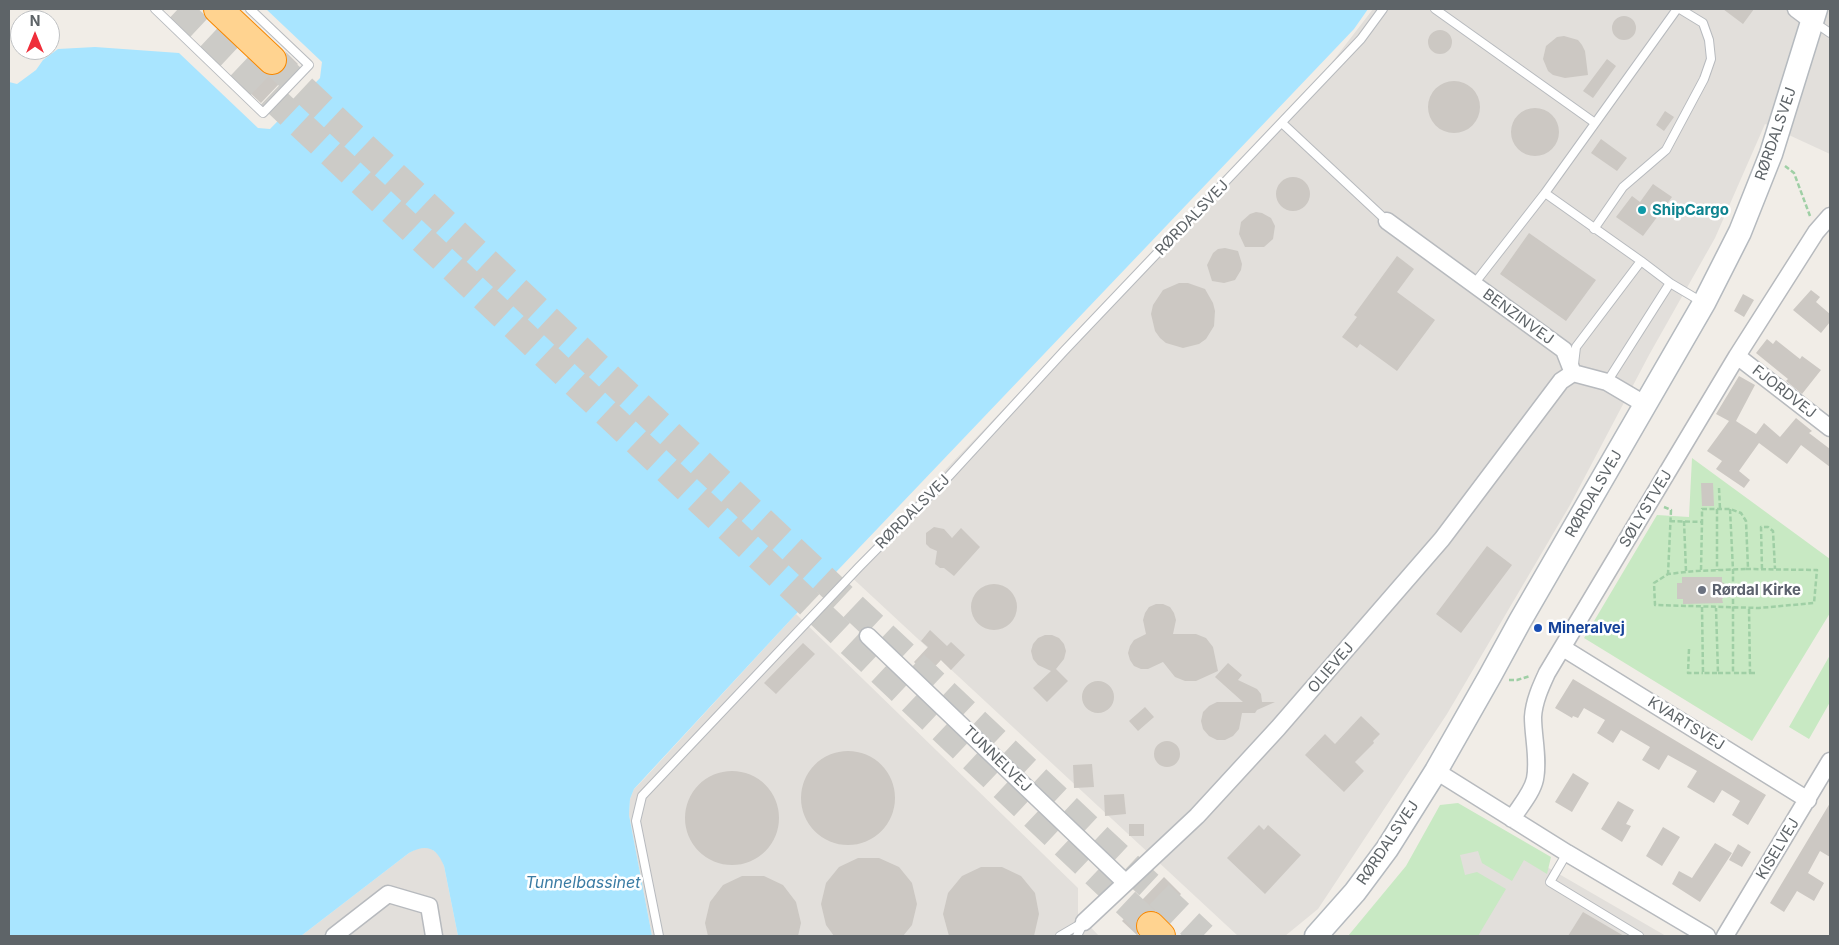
<!DOCTYPE html>
<html>
<head>
<meta charset="utf-8">
<style>
	body { margin:0 }
	#map { position:relative; width:1839px; height:945px; overflow:hidden; background:#f1ede7; font-family:Inter,sans-serif }
	canvas { display:block }
	.frame { position:absolute; inset:0; border:10px solid #5e6468; pointer-events:none }
	.north { position:absolute; left:10px; top:10px; width:50px; height:50px; box-sizing:border-box; background:#fff; border:1px solid #bfc1c3; border-radius:50%; rotate:0deg; font-size:14px; font-weight:700; line-height:20px; text-align:center; color:#5e6468 }
	.north::after { content:''; display:block; margin:auto; width:18px; height:22px; background:#ef2e3a; clip-path:polygon(50% 0,100% 100%,50% 72%,0 100%) }
</style>
</head>
<body>
<div id="map">
<canvas width="1839" height="945"></canvas>
<div class="frame"></div>
<div class="north">N</div>
</div>
<script>
const context = document.querySelector('canvas').getContext('2d');
context.lineJoin = 'round';
function paint(path, color) {
  context.fillStyle = color;
  context.fill(path, 'evenodd');
}
function trace(path, color, width, dash) {
  context.strokeStyle = color;
  context.lineWidth = width;
  context.lineCap = dash ? 'butt' : 'round';
  context.setLineDash(dash || []);
  context.stroke(path);
}
function label(font, color, halo, rows, align = 'center') {
  context.font = font + ' Inter,sans-serif';
  context.lineWidth = 5;
  context.setLineDash([]);
  context.textBaseline = 'middle';
  context.strokeStyle = halo;
  context.fillStyle = color;
  for (const [text, x, y, turn = 0] of rows) {
    context.save();
    context.translate(x, y);
    context.rotate((+turn || 0) * Math.PI / 180);
    context.textAlign = isNaN(turn) ? turn : align;
    if (halo) context.strokeText(text, 0, 0);
    context.fillText(text, 0, 0);
    context.restore();
  }
}
const industrial = new Path2D(`
	M1373,9H1830V154L1765,124L1715,238L1649,355L1570,505L1447,714L1318,909L1285,936H1238L847,573L1323,74Z
	M796,614L1078,888V914L1099,936H652L629,815L630,799L634,789L644,779Z
	M1447,817L1540,863L1666,936H1359Z
	M418,848H430L440,855L444,866L458,936H301L409,853Z`);
const green = new Path2D(`
	M1692,458L1830,559V613L1752,741L1584,638L1657,515L1689,517Z
	M1830,655V702L1809,739L1789,727Z
	M1458,803L1551,857L1547,874L1524,860L1512,881L1482,863L1478,851L1460,855L1465,875L1477,872L1506,889L1478,936H1348L1406,866L1440,805Z`);
const water = new Path2D(`
	M266,9H1368L1354,29L796,614L634,789L630,799L629,815L652,936H458L444,866C437,848 427,843 409,853L301,936H9V82L17,84L36,70L43,60L58,49L95,47L179,53L258,128L270,129L320,78L322,62Z`);
const building = new Path2D(`
	M1723,9H1754L1743,24Z
	M1612 28a12 12 0 1 1 24 0a12 12 0 1 1-24 0Z
	M1428 42a12 12 0 1 1 24 0a12 12 0 1 1-24 0Z
	M1564,36L1578,40L1582,45L1585,51L1588,75L1565,78L1553,75L1548,71L1543,59L1546,46L1557,37Z
	M285,51L298,64L261,103L247,90L264,73L269,75H276L284,70L287,63V56Z
	M1607,59L1616,66L1593,98L1583,91Z
	M1428 107a26 26 0 1 1 52 0a26 26 0 1 1-52 0Z
	M1511 132a24 24 0 1 1 48 0a24 24 0 1 1-48 0Z
	M1665,111L1674,117L1664,131L1656,125Z
	M1601,139L1627,158L1617,171L1591,153Z
	M1276 194a17 17 0 1 1 34 0a17 17 0 1 1-34 0Z
	M1653,184L1672,197L1643,236L1616,217L1632,196L1640,202Z
	M1256,212L1262,213L1271,218L1275,226L1273,239L1264,247H1245L1239,234L1241,222L1250,214Z
	M1529,233L1596,280L1566,321L1500,274Z
	M1225,248L1238,251L1242,264L1241,270L1235,280L1224,283L1212,281L1207,265L1213,253L1218,249Z
	M1397,256L1414,269L1397,292L1435,320L1397,371L1360,344L1357,348L1342,337L1357,317L1354,315Z
	M1179,283H1188L1205,289L1213,303L1215,311L1214,326L1206,339L1199,344L1183,348L1166,343L1160,338L1155,331L1151,314L1153,305L1163,290Z
	M1811,290L1820,297L1816,302L1830,314V322L1821,333L1793,310Z
	M1743,294L1754,300L1744,317L1734,311Z
	M1767,339L1773,344L1776,340L1800,359L1802,356L1821,370L1802,394L1786,381L1788,379L1756,353Z
	M1739,376L1755,385L1736,421L1756,434L1764,423L1780,437L1796,418L1812,431L1809,433L1830,449V467L1801,445L1787,464L1759,443L1739,471L1750,480L1744,488L1716,469L1722,461L1707,451L1729,421L1716,414Z
	M1701,483H1713L1714,506H1702Z
	M934,527L944,529L952,538L961,528L980,547L954,576L944,568H940L935,564L937,551L930,548L926,544V533Z
	M1487,546L1512,565L1461,633L1436,614Z
	M1682,577H1722V582L1728,586V594L1722,599L1723,603L1683,604V599H1677V583H1682Z
	M971 607a23 23 0 1 1 46 0a23 23 0 1 1-46 0Z
	M1156,604H1163L1170,607L1174,613L1176,620L1173,634H1196L1206,638L1213,647L1218,671L1196,681H1185L1175,677L1163,662L1148,669H1141L1134,666L1130,660L1128,653L1130,646L1134,640L1146,634L1143,620L1145,613L1149,607Z
	M930,630L947,646L951,642L965,655L951,670L941,660L927,675L914,662L928,647L921,641Z
	M1045,635H1052L1059,638L1064,644L1066,651L1064,659L1056,669L1068,681L1047,702L1033,688L1051,671L1038,665L1033,659L1031,651L1033,644L1038,638Z
	M803,643L815,654L776,694L764,683Z
	M1228,663L1242,675L1238,680L1257,689L1261,694L1262,702H1275L1257,710L1255,713H1242L1239,729L1233,736L1225,740H1217L1209,736L1203,729L1201,721L1203,712L1209,706L1217,702H1243L1215,677Z
	M1573,679L1766,795L1748,825L1732,815L1740,801L1722,790L1714,803L1687,787L1697,771L1668,755L1659,770L1642,760L1650,747L1621,730L1613,743L1597,733L1605,720L1584,708L1578,718L1573,716L1572,718L1555,708Z
	M1082 697a16 16 0 1 1 32 0a16 16 0 1 1-32 0Z
	M1145,707L1154,717L1138,731L1129,721Z
	M1361,716L1380,734L1373,741L1374,743L1355,762L1364,771L1344,792L1305,755L1325,734L1335,744Z
	M1154 754a13 13 0 1 1 26 0a13 13 0 1 1-26 0Z
	M801 798a47 47 0 1 1 94 0a47 47 0 1 1-94 0Z
	M1092,764L1094,787L1074,788L1073,765Z
	M685 818a47 47 0 1 1 94 0a47 47 0 1 1-94 0Z
	M1573,773L1589,783L1572,812L1555,802Z
	M1124,794L1126,814L1105,816L1104,795Z
	M1618,801L1634,810L1626,824L1631,826L1622,842L1601,829Z
	M1830,803V857L1820,851L1808,873L1824,883L1814,901L1797,891L1784,912L1770,903Z
	M1129,824H1144V836H1129Z
	M1259,825L1264,830L1268,825L1301,855L1265,894L1227,858Z
	M1663,827L1680,837L1662,866L1646,856Z
	M1715,843L1732,853L1700,902L1672,884L1679,871L1692,878Z
	M1738,844L1751,852L1742,867L1729,860Z
	M858,858H879L899,867L912,883L917,904L912,925L903,936H834L826,925L821,904L826,883L839,867Z
	M981,867H1002L1021,876L1035,893L1039,914L1034,936H949L943,914L948,893L962,876Z
	M742,876H764L783,885L796,902L801,923L798,936H708L705,923L710,902L723,885Z
	M1164,877L1181,894L1161,914L1155,911H1147L1140,915L1136,922L1138,936L1122,921Z
	M1583,912L1624,936H1568Z`);
const highwayTunnel = new Path2D(`
	M178,9L1151,926
	M272,60L1203,936`);
const path = new Path2D(`
	M1785,166L1794,173L1810,216
	M1719,488L1720,509
	M1664,507L1671,510L1668,574
	M1717,509V570
	M1730,509L1733,570V673H1750L1749,608
	M1670,521L1702,522V509H1730L1741,513L1746,521L1748,568
	M1684,521L1686,571
	M1746,569L1817,570L1814,603L1759,608L1655,605L1654,583L1668,574L1695,571Z
	M1762,569L1761,527H1768L1773,531L1775,569
	M1701,570L1702,522
	M1702,607L1703,673H1718L1716,608
	M1689,649L1688,673H1703
	M1718,673H1733
	M1750,673H1757
	M1509,680H1517L1530,676`);
const lane = new Path2D(`
	M155,9L263,113L309,65L250,9
	M1435,9L1595,123
	M1814,22L1830,33
	M1282,123L1387,221
	M1545,193L1677,9
	M1594,229L1623,187L1666,150L1704,79L1711,59L1709,40L1703,23L1680,9
	M1474,284L1545,193L1641,261
	M1574,364L1576,347L1641,261L1670,283L1702,302
	M1607,382L1670,283
	M1567,853L1550,882L1639,936
	M659,936L636,821L642,796L859,567L949,476L1064,351L1361,39L1383,9
	M1060,936L1084,922
	M1077,936L1084,922`);
const street = new Path2D(`
	M1796,9L1812,21
	M1387,221L1564,350L1573,373L1607,382L1646,405
	M1737,356L1830,428
	M868,636L1125,882
	M1563,648L1808,800
	M1436,771L1567,853L1707,936
	M1512,819C1520,806 1532,793 1535,779C1539,759 1533,737 1533,717C1534,701 1541,686 1547,673L1737,356L1816,232L1830,216
	M1084,922L1197,816L1278,728L1442,539L1561,381L1573,373
	M334,936L388,894L429,906L434,936
	M1725,936L1830,761`);
const secondary = new Path2D(`
	M1316,936L1355,892L1387,849L1436,771L1490,676L1520,621L1704,303L1740,232L1771,154L1816,9`);
const highway = new Path2D(`
	M218,9L272,60
	M1151,926L1161,936`);
const markers = [
	[1642,210,5,"#0f9aa8"],
	[1702,590,5,"#6b7280"],
	[1538,628,5,"#1a4fb4"]
];
const streetNames = [
	["RØRDALSVEJ",1776,134,-71],
	["RØRDALSVEJ",1192,218,-46],
	["BENZINVEJ",1518,317,36],
	["FJORDVEJ",1784,392,38],
	["RØRDALSVEJ",1594,494,-60],
	["SØLYSTVEJ",1646,509,-59],
	["RØRDALSVEJ",913,512,-45],
	["OLIEVEJ",1331,668,-49],
	["KVARTSVEJ",1686,724,32],
	["TUNNELVEJ",997,759,44],
	["RØRDALSVEJ",1388,843,-56],
	["KISELVEJ",1778,849,-59]
];
const cultureNames = [
	["ShipCargo",1652,210]
];
const worshipNames = [
	["Rørdal Kirke",1712,590]
];
const transitNames = [
	["Mineralvej",1548,628]
];
const waterNames = [
	["Tunnelbassinet",583,883]
];
paint(industrial, '#e2dfdb');
paint(green, '#c8e9c3');
paint(water, '#a9e5ff');
paint(building, '#ccc8c3');
trace(highwayTunnel, '#cccbc7', 28, [28, 14]);
trace(lane, '#b7babe', 10);
trace(street, '#b7babe', 19);
trace(secondary, '#b5babf', 25);
trace(highway, '#f88800', 30);
trace(path, '#9fcfa5', 2.5, [5, 2.5]);
trace(lane, '#fff', 8);
trace(street, '#fff', 16);
trace(secondary, '#fff', 22);
trace(highway, '#ffd390', 28);
for (const [x, y, r, color] of markers) {
  const dot = new Path2D();
  dot.arc(x, y, r, 0, 2 * Math.PI);
  context.fillStyle = color;
  context.fill(dot);
  trace(dot, '#fff', 2);
}
label('15px', '#5e6468', '#fff', streetNames);
label('bold 15px', '#0d838f', '#fff', cultureNames, 'left');
label('bold 15px', '#5b616d', '#fff', worshipNames, 'left');
label('bold 15px', '#164399', '#fff', transitNames, 'left');
label('italic 16px', '#3b7ca4', '#fff', waterNames);
</script>
</body>
</html>
